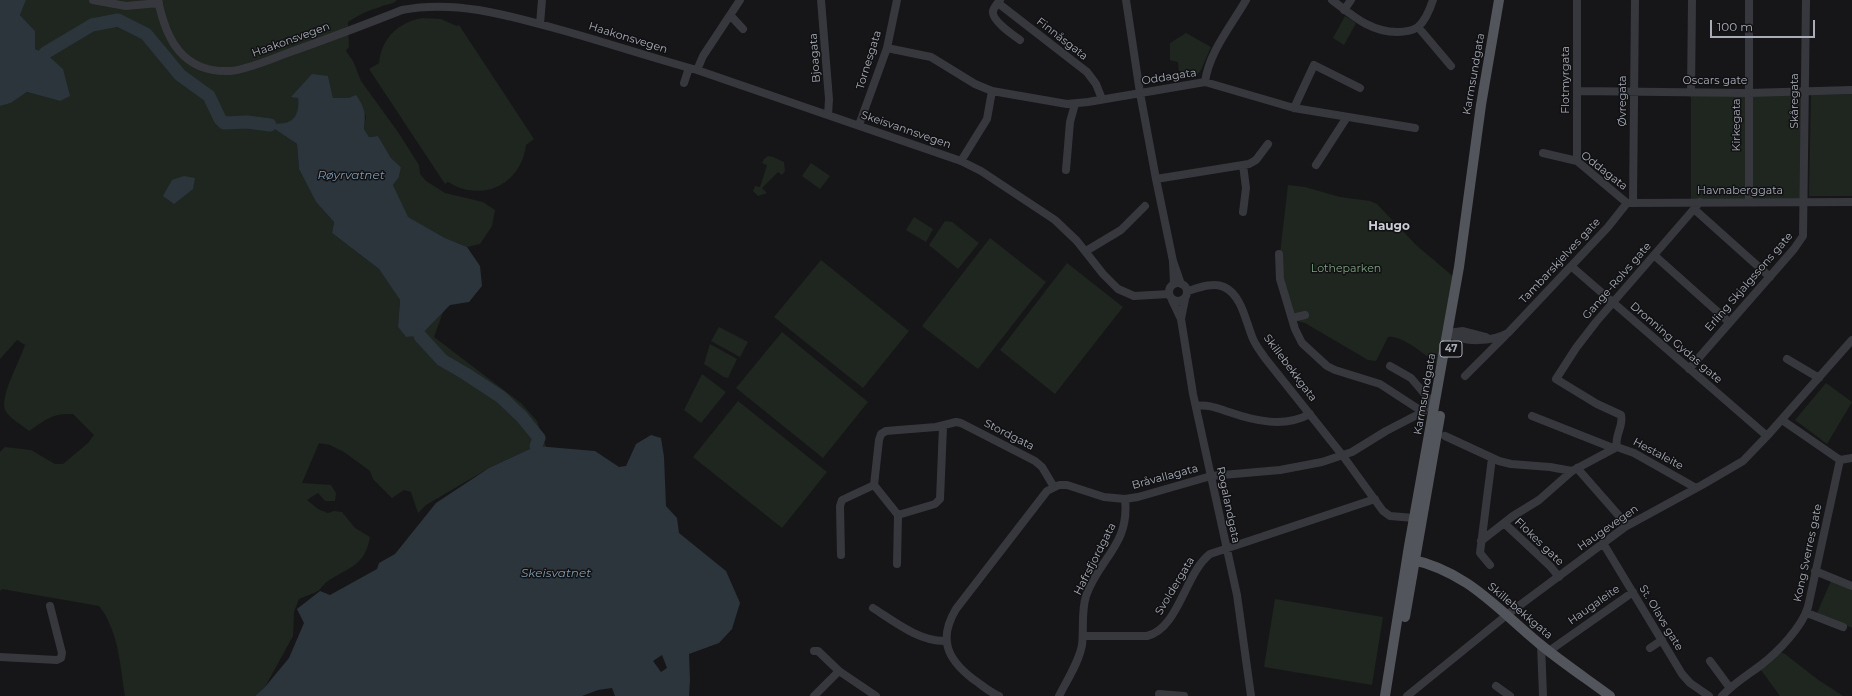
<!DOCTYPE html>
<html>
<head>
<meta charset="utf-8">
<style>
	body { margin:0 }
	#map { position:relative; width:1852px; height:696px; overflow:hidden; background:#161618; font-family:Montserrat,sans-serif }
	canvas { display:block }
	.scale { position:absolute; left:1710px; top:20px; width:105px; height:18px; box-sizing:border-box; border:2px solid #a8adb8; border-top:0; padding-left:5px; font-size:12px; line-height:14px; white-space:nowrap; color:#a8adb8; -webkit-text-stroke:3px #111113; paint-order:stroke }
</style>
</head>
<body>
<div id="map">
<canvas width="1852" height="696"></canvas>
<div class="scale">100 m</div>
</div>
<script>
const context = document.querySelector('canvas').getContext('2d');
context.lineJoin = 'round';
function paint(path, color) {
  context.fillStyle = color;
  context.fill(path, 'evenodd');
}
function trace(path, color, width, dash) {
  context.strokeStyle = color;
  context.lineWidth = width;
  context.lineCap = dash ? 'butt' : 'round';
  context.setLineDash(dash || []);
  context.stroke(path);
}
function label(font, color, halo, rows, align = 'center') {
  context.font = font + ' Montserrat,sans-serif';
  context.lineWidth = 3;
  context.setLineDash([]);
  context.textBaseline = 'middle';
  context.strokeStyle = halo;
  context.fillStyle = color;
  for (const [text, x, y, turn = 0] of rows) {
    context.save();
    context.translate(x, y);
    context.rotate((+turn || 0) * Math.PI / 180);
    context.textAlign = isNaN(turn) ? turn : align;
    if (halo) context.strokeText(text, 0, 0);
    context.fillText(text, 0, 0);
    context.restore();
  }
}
const green = new Path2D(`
	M26,0H397C393,5 386,4 380,7C369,10 358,15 348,22L349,47L346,51L353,61L361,81L398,132L419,165L420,174L426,181L445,193L483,202L495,210L492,226L480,244L467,247L445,238L407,217L393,185L399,177L401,167L391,158L378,136L369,137L364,129L366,116L349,98H333L328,76L292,97H298C301,120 290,124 270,126L297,144L299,169L316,202L334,222L332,233L379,269L400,300L398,327L406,337L420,336L443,312L434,337L521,403L537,421L546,447L536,446L489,468L426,505L418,513L411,492L404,490L392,498L373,479L370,471L344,452L330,445L319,443L302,483L331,485L336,493L335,501H325L318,493L307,500L318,509L328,513L334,511L342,512L355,528L370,537C365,566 349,567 328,581C324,583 322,588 319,590C314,594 305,596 299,599L294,612L293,636L265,687L255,696H125C120,666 119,631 99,606L2,589L0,591V452L5,447L31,450L55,464H63L88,443L94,435L73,414C53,413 46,419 29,431C22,425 10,419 5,410C0,395 20,361 25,345L17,340L0,359V106L11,103L27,92L60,101L45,53L35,49V31L20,15Z
	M1345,16L1356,23L1344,45L1333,38Z
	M422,18L441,19L457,26L459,25L534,139L526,145C521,185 482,203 448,182L445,184L369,69L379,63C382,37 398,23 422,18Z
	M1186,33L1211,47L1201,70L1195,77H1189L1179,72L1178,62L1170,60V43Z
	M1806,91L1804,202H1691V93Z
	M1852,94V196H1809L1811,95Z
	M768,156L773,157L784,162L785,171L782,175L778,172L762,188L767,193L758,196L753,191L755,186L760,187L767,165L762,163L764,159Z
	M811,163L830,176L820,189L802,176Z
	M1288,185L1305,187L1340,197L1370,201L1377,204L1416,245L1455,278L1440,367C1430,358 1401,334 1388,337L1376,361L1368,360L1305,323L1297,321L1289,311L1280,254Z
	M914,217L933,229L926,242L906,230Z
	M945,221L952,222L979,243L958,269L929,245Z
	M990,238L1046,282L978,369L922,326Z
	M821,260L909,331L863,388L774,317Z
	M1067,263L1123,307L1055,394L1000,350Z
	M719,327L748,342L740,357L711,341Z
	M782,332L868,402L823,458L736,388Z
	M710,344L737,359L728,378L724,377L704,364Z
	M702,374L726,392L701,423L684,410Z
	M1826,383L1852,402L1827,444L1795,420Z
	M738,401L827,472L782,528L693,457Z
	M1831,581L1852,589V628L1817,613Z
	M1275,599L1383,617L1372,685L1264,667Z
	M1778,651L1785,654L1817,679L1843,696H1780L1761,670Z`);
const water = new Path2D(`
	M0,0H26L20,15L35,31V49L45,53L63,69L70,96L60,101L27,92L11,103L0,106Z
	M312,74L328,76L333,98H349L356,95C365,108 366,114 364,129L369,137L378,136L391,158L401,167L399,177L393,185L408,217L445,238L467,247L480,266L482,286L469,302L450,305L420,336L406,337L398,327L400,300L379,269L332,233L334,222L316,202L299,169L297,144L270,126V123C290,126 300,119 298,98L291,97Z
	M184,176L195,178L193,189L174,204L163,196L172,180Z
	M651,435L661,438L664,457L666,506L677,518L679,533L726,571L740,603L732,629L719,643L689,654L690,680L689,696H615L612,688L598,690L582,696H255L265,687L289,658L304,623L297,609L320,591L330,595L377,569L379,563L395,554L436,503L489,468L536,446L595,451L619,467L626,466L636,444ZM662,655L667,668L661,672L653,661Z`);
const river = new Path2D(`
	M45,53L92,25L118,20L146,34L180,75L209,96L220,119L224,123L247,122L270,125
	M420,336L442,360L466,374L501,397L522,417L539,438L536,446`);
const minor = new Path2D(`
	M93,0L126,6L159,3
	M158,0C166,40 183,73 230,71C248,70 278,56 296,50C332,37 367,24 402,10C453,0 504,14 554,28C602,41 649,57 697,70L703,56L740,0
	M821,0L829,99L828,115
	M1000,0C998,3 994,7 993,11C991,20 1013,35 1020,40
	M1126,0L1140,93L1156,179L1173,261L1181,284
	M1332,0C1352,15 1370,32 1397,32C1404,32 1412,31 1418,27C1426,20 1430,9 1433,0
	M1749,0V201
	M998,3L1087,72L1096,84L1102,99
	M1344,10L1351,0
	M730,15L743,29
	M540,24L542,0
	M1418,27L1451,66
	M887,48L931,57L975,84L992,91L1067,104L1088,102L1205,82L1294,108L1415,128
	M697,70L961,161L981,171L1055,220L1077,241L1103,274L1118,289L1134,296L1169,294
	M1205,82C1209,52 1231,26 1246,0
	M684,83L689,68
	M1577,91L1748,93L1852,90
	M1691,93L1692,0
	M1294,108L1314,65L1360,88
	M859,125L887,48L897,0
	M1543,153L1577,161L1627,203
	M961,161L987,119L992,91
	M1577,161V0
	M1243,165L1246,188L1243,212
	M1316,165L1347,117
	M1066,170L1070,122L1075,104
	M1156,179L1249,164L1256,160L1268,144
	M1627,203L1852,202
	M1633,203L1635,0
	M1694,209L1770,277
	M1086,251L1121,230L1145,206
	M1279,254L1280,279L1295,329L1302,343L1327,366L1335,370L1380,384L1423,412
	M1654,255L1729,322
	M1173,262L1174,284
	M1571,266L1767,436
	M1169 292a9 9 0 1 1 18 0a9 9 0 1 1-18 0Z
	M1188,291C1198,288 1213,282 1224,287C1242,295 1246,323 1253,339C1256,346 1261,352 1265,358L1343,456L1383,511L1390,516L1414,518
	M1172,300L1181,319L1193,394L1237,595L1251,696
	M1292,318L1305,315
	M1181,319L1185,299
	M1448,333C1464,343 1492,342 1508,333L1608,227L1627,203
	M1448,333L1463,331L1486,337
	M1787,359L1819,378
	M1689,369L1794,249L1803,236L1806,0
	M1465,376L1505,336
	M1196,406C1208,404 1217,408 1229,412C1255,421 1284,428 1310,414
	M1532,416L1613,448
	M1445,436L1499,461L1511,464L1550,467L1572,471
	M1840,460L1852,458
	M1577,468L1627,525
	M874,485L898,515L897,564
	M1696,488L1634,453L1617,447C1614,436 1624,426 1621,415L1597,404L1556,379L1576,348L1596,322L1700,202
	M898,515L935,504L940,499L943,427
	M1504,523L1550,566L1559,577
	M1481,541L1513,516L1539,500L1572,471L1617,447
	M1603,543L1682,674L1690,683L1709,696
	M841,555L840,506L842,500L874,485L879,440L881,434L886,431L936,427L956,422L961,423L1035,461L1042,467L1054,487
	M1490,565L1480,553L1492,458
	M1815,571L1852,586
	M873,608C895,622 920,642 946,641
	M1807,613L1843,627
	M1083,636H1147C1179,628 1185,573 1210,554L1375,499
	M1541,644L1543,696
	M1650,648L1662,640
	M814,651H818L839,671L876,696
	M1549,651L1633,592
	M0,657L57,660L61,658L62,653L50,606
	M1710,661L1730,688
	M1496,686L1510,696
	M1159,694L1184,696
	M814,696L839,671
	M999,696C989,692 982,685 973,679C947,659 938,639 956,609L1047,491L1059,485H1067L1104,497L1125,499L1138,497L1211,476L1280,470L1322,462L1352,452L1386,431L1415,416L1423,412L1429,399L1411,378L1390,366
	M1059,696C1067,680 1079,662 1082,645C1084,629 1081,612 1086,596C1099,558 1130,545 1125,499
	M1407,696L1508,614L1625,527L1702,485L1743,461L1767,436L1852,340
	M1722,696C1734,683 1748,675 1761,665C1778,652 1802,627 1808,607L1840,460L1782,420`);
const major = new Path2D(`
	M1409,559C1468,571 1498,610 1541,645C1563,663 1587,679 1610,696
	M1405,617L1440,416
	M1385,696L1409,546L1459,267L1481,105L1499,0`);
const shields = [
	[1451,349,22]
];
const shieldNames = [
	["47",1451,349]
];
const streetNames = [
	["Haakonsvegen",628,38,17],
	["Finnåsgata",1062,39,38],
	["Haakonsvegen",291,40,-20],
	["Bjoagata",815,58,-94],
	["Tornesgata",869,60,-73],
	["Karmsundgata",1474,74,-80],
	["Oddagata",1169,77,-9],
	["Flotmyrgata",1566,80,-90],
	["Oscars gate",1715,81],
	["Øvregata",1623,101,-90],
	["Skåregata",1795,101,-90],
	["Kirkegata",1737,125,-90],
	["Skeisvannsvegen",906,130,19],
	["Oddagata",1604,171,38],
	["Havnaberggata",1740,191],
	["Tambarskjelves gate",1560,261,-47],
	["Gange-Rolvs gate",1617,281,-49],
	["Erling Skjalgssons gate",1749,282,-49],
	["Dronning Gydas gate",1676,343,41],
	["Skillebekkgata",1290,368,53],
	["Karmsundgata",1425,394,-80],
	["Stordgata",1009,435,27],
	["Hestaleite",1658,454,28],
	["Bråvallagata",1165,477,-15],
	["Rogalandgata",1228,505,78],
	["Haugevegen",1608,528,-35],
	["Flokes gate",1539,542,44],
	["Kong Sverres gate",1808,553,-78],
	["Hafrsfjordgata",1095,559,-63],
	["Svoldergata",1175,586,-59],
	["Haugaleite",1594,605,-35],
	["Skillebekkgata",1520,611,40],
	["St. Olavs gate",1661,618,59]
];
const parkNames = [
	["Lotheparken",1346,269]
];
const waterNames = [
	["Røyrvatnet",351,175],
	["Skeisvatnet",556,573]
];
const neighbourhoodNames = [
	["Haugo",1389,226]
];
paint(green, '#1e261f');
paint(water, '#2c353c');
trace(river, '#2c353c', 13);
trace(minor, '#37383d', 8);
trace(major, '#53555c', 10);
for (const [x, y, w] of shields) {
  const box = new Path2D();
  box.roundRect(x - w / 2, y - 8, w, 16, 3);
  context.fillStyle = '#111113';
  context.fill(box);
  trace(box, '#a8adb8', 1);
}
label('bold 10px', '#a8adb8', null, shieldNames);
label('11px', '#a8adb8', '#111113', streetNames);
label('11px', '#7fa381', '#111113', parkNames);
label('italic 12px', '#7f9bb3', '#111113', waterNames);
label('bold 12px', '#c9ccd4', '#111113', neighbourhoodNames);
</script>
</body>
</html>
